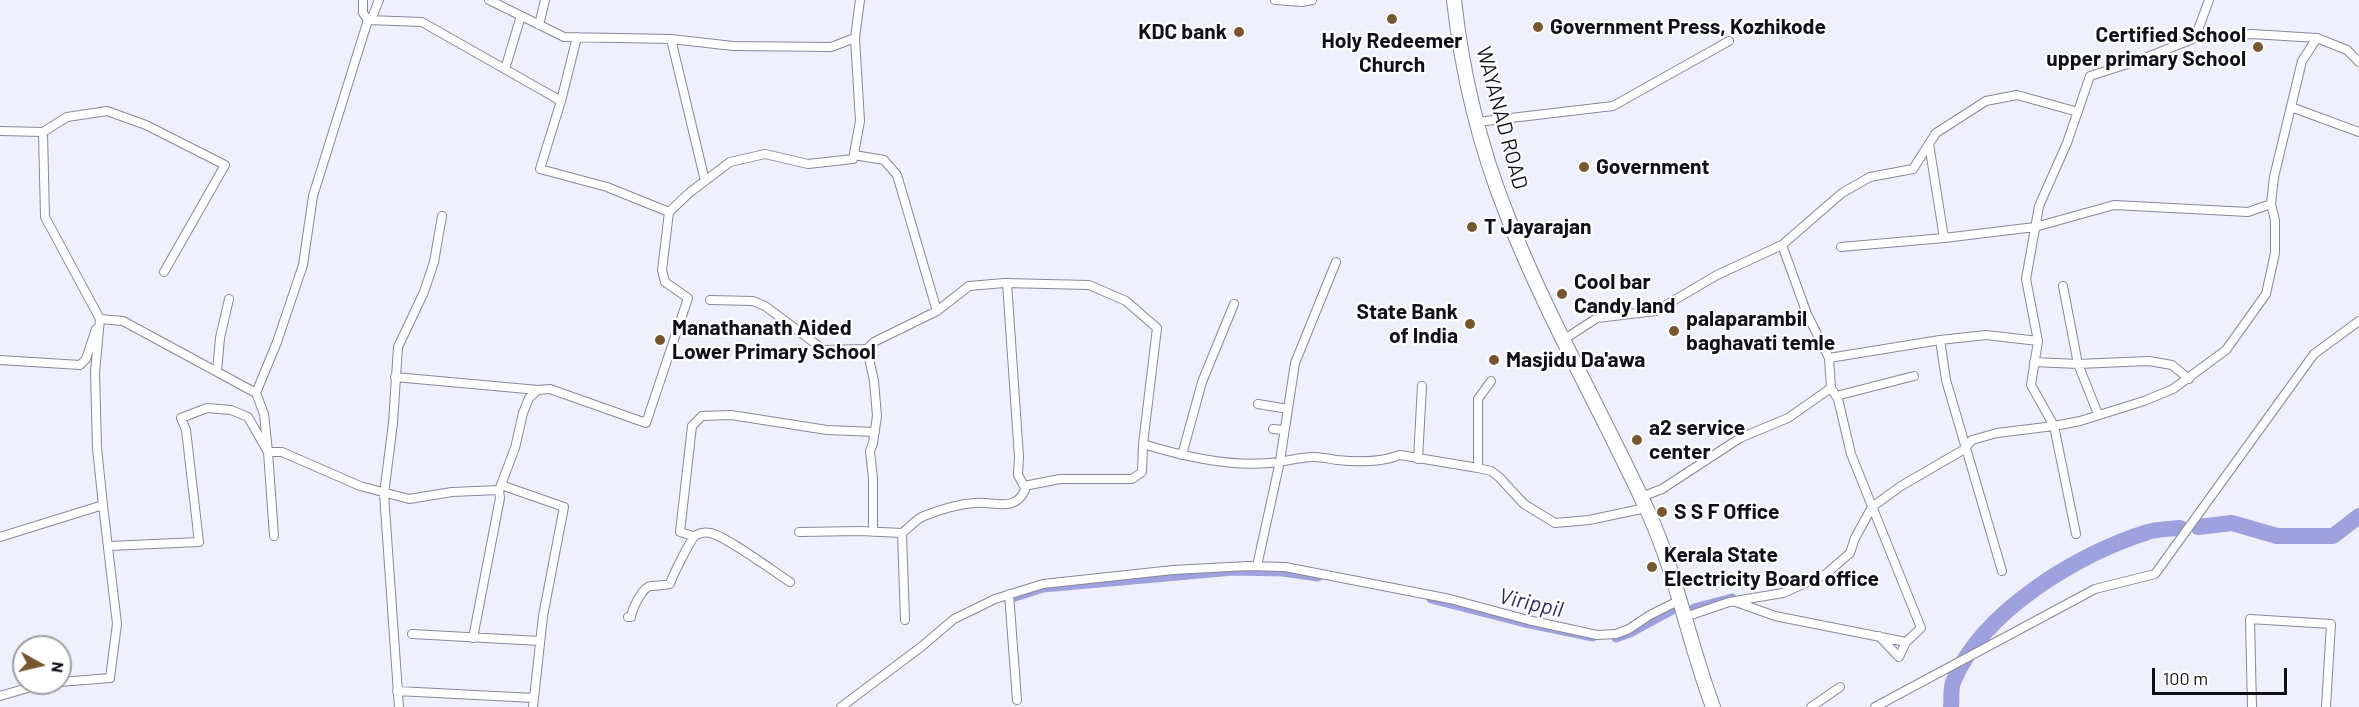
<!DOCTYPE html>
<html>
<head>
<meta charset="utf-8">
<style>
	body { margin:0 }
	#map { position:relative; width:2359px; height:707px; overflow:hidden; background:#eff0fd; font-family:Barlow,sans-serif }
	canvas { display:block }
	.north { position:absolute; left:12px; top:635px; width:60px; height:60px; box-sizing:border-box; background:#fff; border:2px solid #9fa0a3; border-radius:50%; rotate:98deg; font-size:16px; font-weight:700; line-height:24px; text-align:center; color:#101118 }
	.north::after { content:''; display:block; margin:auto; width:21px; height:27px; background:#77562d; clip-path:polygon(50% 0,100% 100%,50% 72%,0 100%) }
	.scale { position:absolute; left:2152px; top:668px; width:135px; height:27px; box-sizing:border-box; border:3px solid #101118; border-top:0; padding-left:8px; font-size:18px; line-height:21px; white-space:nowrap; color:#101118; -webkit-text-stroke:4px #fff; paint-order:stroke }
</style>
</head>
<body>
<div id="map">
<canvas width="2359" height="707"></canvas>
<div class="north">N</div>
<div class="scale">100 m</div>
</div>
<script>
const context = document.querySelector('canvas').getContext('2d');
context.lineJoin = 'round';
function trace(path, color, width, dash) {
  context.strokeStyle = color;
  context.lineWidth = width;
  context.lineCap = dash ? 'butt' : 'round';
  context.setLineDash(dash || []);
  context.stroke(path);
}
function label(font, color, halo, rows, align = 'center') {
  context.font = font + ' Barlow,sans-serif';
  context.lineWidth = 4.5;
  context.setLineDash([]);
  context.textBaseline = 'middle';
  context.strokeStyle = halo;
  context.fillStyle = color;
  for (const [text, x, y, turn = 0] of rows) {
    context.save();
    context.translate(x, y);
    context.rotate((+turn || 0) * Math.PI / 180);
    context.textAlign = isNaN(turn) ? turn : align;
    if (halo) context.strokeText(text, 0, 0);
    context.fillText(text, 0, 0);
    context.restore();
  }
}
const canal = new Path2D(`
	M1015,597L1043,588L1233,571L1283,572L1318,577
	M1431,599L1525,623L1593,637
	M1694,608L1732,598
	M1616,638L1630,633L1678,607`);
const river = new Path2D(`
	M2198,527L2232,523L2277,536H2333L2359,516
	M1951,707C1952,699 1950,687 1954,680C1983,611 2079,553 2148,532C2157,529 2169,529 2180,528`);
const street = new Path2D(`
	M363,0V13L368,20L422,22L561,101L540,169L607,187L669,212
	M489,0L564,37L671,39L733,46L831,47L855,38
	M1275,0L1302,2L1312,0
	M371,20L379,0
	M539,25L545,0
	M2195,38L2209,0
	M671,39L705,181
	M505,69L521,16
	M561,101L577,37
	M2291,107L2359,132
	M1477,122L1613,106L1729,41
	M0,131L43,132
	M1929,144L1944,238
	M854,155L884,160L897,175L937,311
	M1782,245L1807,314L1829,358L1831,388
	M1841,247L1944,238L2035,227L2114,205L2248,212L2271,204
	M1007,283L1019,457L1018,475L1024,486L1060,479H1132L1142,472L1143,444C1182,456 1228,467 1269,463C1284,462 1299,457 1314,457C1322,457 1330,459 1337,460C1356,462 1382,462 1400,455L1478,468L1491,471L1499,477L1524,504L1555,523L1589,520L1646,508
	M2063,286L2078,364L2098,414
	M710,300L753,301L765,306L824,350L867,349L874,342L937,311L969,286L1004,283L1089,285L1126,301L1157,328L1143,444
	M100,319L123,321L256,393L264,414L268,452H282L360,486L409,499L452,492L499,490L515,448L523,413L529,398L538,390L550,389L646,423L688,298L665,282L662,270L669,212L689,193L730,162L765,154L808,164L853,159L860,121L855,38L860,0
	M1563,340L1597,318L1656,311L1717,275L1782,245L1842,193L1870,177L1913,169L1936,133L1986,101L2017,95L2078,112
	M1940,340L1946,380L2002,571
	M867,349L874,381L877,416L873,443L870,451L873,479V532
	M1829,358L1940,340L1986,335L2038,341
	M0,360L80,365L86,359L96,329
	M2034,362L2078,364L2149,361L2172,365L2189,379
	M217,371L220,338L229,299
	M395,377L538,390
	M256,393L277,342L303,265L313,196L368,20
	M1836,396L1914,376
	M1258,404L1288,409
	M1273,429L1284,430
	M1182,455L1202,382L1234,304
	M1418,459L1422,386
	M1478,468V399L1491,381
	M501,485L564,507L543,616L533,707
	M1641,497L1662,489L1740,438L1788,418L1831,388
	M103,505L97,448L95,372L100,319L45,217L43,132L67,117L107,111L146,125L225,165L164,272
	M799,532L860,531L902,533C909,528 916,519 924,516C939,510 959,504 975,503C993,501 1015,513 1025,490L1024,486
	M902,533L905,620
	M2076,534L2054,426L2031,385L2038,341L2026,279L2039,206L2067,143L2090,76L2140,60L2195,38L2252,34L2317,38L2347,50L2359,62
	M693,536L680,532L692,426L702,416L731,415L827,430L875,432
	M0,537L103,505L117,624L110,678L60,682
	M109,546L199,542L186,430L181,418L207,408L231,410L248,417L268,452L274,536
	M1257,566L1280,461L1295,363L1336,262
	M1009,594L1017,700
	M1736,602L1775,616L1906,642L1921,628L1851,454L1838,399L1831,388
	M628,617H631C632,609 643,586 651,586C659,585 663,586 670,584C672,577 691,538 696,535C700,533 705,532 710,533C726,536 773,571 790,582
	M1685,617L1729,602L1783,593L1826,574L1850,553L1855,538L1872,507L1901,486L1963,450L1972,440L1997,433L2054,426L2080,421L2144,401L2173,389L2226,350L2266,294L2275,253V220L2271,204L2274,177L2302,61L2317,38
	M412,634L540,641
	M1879,636L1899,657L1906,642
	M473,638L500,498L499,490
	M397,691L534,698
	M0,696L45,683
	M399,707L384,494L393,423L398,347L424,292L434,262L442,216
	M841,707L921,647L954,619L995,599L1043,584L1173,570L1248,566L1285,567L1450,599L1528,620L1597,635L1616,634L1629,629L1650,615L1680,600
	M1811,707L1840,687
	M1875,707L2095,589L2155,574L2314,354L2359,321
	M2252,707L2250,619L2331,624L2326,707`);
const highway = new Path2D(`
	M1454,0C1462,73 1480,147 1507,215C1547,318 1603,413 1649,514C1677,576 1689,643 1713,707`);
const markers = [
	[1392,19,6,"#77562d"],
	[1538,27,6,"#77562d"],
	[1239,32,6,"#77562d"],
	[2258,47,6,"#77562d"],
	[1584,167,6,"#77562d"],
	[1472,227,6,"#77562d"],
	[1562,294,6,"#77562d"],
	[1470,324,6,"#77562d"],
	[1674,331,6,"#77562d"],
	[660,340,6,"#77562d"],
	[1494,360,6,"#77562d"],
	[1637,440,6,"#77562d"],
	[1662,512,6,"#77562d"],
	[1652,567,6,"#77562d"]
];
const poiNames = [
	["Government Press, Kozhikode",1550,27],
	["KDC bank",1227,32,"right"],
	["Certified School",2246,35,"right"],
	["upper primary School",2246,59,"right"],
	["Holy Redeemer",1392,41,"center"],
	["Church",1392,65,"center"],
	["Government",1596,167],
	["T Jayarajan",1484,227],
	["Cool bar",1574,282],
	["Candy land",1574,306],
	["State Bank",1458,312,"right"],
	["of India",1458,336,"right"],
	["palaparambil",1686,319],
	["baghavati temle",1686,343],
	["Manathanath Aided",672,328],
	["Lower Primary School",672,352],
	["Masjidu Da'awa",1506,360],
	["a2 service",1649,428],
	["center",1649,452],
	["S S F Office",1674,512],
	["Kerala State",1664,555],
	["Electricity Board office",1664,579]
];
const streetNames = [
	["WAYANAD ROAD",1502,118,75]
];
const waterNames = [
	["Virippil",1531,603,13]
];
trace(canal, '#9da2df', 9);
trace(river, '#9da2df', 16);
trace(street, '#86889b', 10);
trace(highway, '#86889b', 16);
trace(street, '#fff', 8);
trace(highway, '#fff', 14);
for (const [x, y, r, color] of markers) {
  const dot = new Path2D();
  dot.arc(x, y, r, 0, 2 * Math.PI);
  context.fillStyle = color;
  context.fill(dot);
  trace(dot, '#fff', 2);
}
label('bold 21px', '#101118', '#fff', poiNames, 'left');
label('21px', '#101118', '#fff', streetNames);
label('italic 22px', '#2c276e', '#fff', waterNames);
</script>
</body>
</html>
